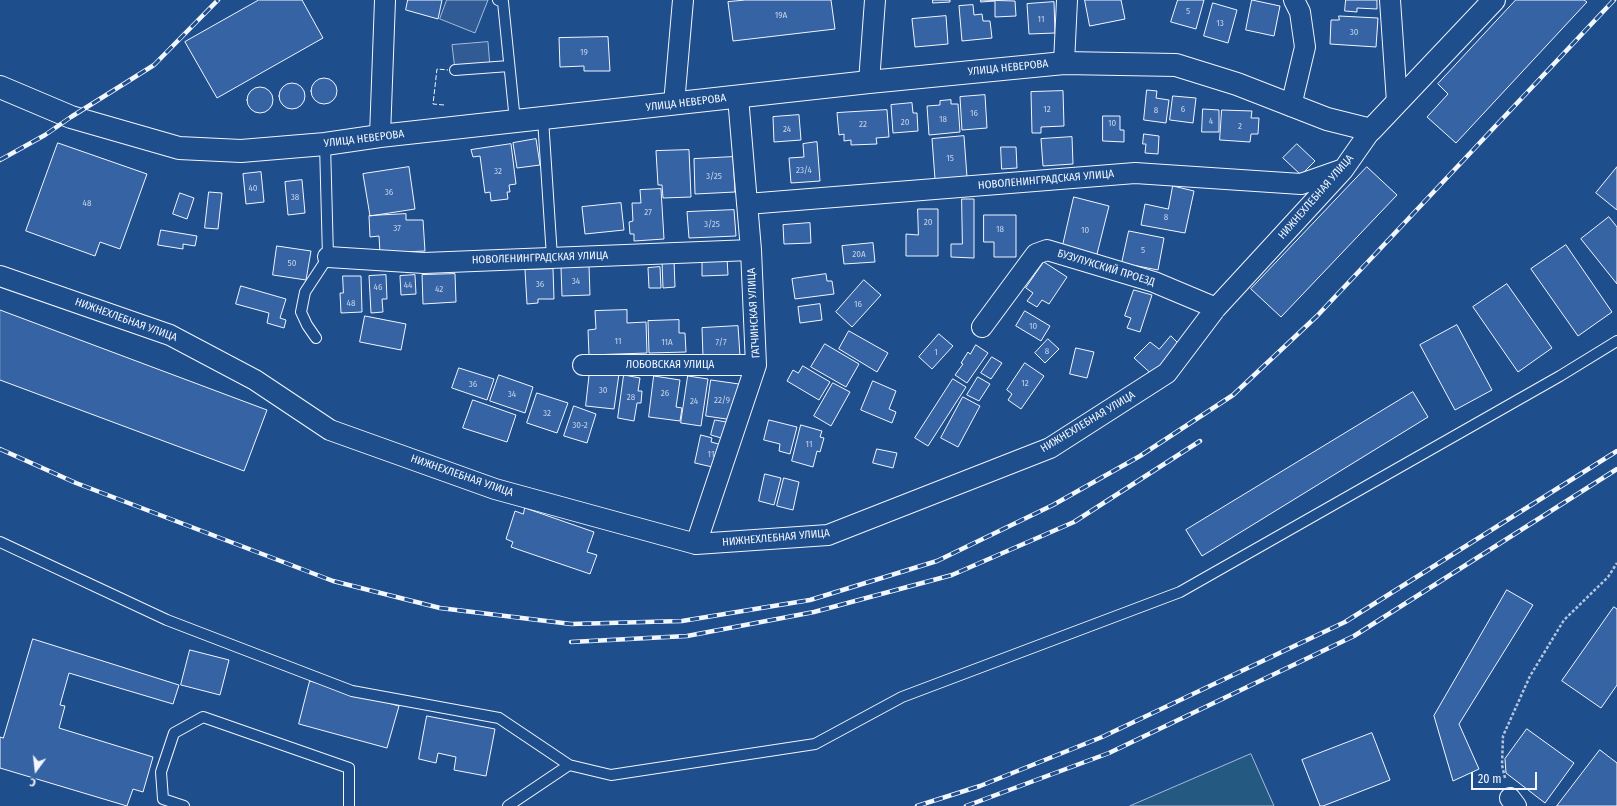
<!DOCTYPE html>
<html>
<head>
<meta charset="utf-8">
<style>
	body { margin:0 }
	#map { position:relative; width:1617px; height:806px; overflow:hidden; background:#1f4e8c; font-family:"Fira Sans Condensed",sans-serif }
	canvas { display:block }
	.north { position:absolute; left:16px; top:750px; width:40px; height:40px; -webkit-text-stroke:3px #1f4e8c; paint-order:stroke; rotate:195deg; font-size:11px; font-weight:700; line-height:16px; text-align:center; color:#f2f6ff }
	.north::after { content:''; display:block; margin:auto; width:14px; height:18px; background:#f2f6ff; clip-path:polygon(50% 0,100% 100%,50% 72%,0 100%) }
	.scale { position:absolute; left:1471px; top:772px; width:66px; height:18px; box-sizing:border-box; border:2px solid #f2f6ff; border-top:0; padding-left:5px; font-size:12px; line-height:14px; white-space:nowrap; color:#f2f6ff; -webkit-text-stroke:3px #1f4e8c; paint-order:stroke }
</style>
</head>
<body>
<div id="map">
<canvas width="1617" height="806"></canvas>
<div class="north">С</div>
<div class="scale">20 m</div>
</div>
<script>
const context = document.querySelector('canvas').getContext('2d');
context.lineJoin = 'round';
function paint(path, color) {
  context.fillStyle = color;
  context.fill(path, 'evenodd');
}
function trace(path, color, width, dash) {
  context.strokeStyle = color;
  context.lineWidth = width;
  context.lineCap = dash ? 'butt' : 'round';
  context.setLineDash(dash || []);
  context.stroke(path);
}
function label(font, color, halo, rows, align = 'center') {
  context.font = font + ' "Fira Sans Condensed",sans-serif';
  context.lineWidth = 3;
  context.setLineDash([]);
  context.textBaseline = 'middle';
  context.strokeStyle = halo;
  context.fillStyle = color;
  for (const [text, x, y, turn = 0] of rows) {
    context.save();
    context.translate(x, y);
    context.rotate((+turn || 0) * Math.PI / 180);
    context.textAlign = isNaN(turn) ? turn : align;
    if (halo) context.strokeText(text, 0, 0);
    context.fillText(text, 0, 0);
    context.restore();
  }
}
const green = new Path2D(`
	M1251,754L1274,806H1130Z`);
const parking = new Path2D(`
	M447,0H488L475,33L440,19Z
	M488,42L490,67L455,70L452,45Z`);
const building = new Path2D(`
	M259,0H302L323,38L217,98L185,42Z
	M408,0H442L438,19L406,10Z
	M746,0H831L835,29L733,41L728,2Z
	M933,0H950V2L933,3Z
	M981,0L1015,1L1016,16L995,17V1L981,2Z
	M1085,0H1121L1125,19L1090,26Z
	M1178,0H1204L1196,29L1171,22Z
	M1252,0L1280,6L1274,36L1246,30Z
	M1346,0H1377V9L1357,8V12L1345,11Z
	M1516,0H1584L1587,2L1456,143L1427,117L1448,94L1438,84Z
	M1054,2L1055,33L1029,34L1027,4Z
	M1213,3L1237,10L1228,43L1204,36Z
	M973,5L974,15L982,14L983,21H990L992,38L962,41L959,6Z
	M946,16L948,44L915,47L912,19Z
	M1339,16L1378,18L1376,47L1330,44L1331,20H1339Z
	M608,37L610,71H584V66L560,67L559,38Z
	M311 91a13 13 0 1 1 26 0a13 13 0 1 1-26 0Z
	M279 96a13 13 0 1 1 26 0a13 13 0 1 1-26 0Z
	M247 100a13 13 0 1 1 26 0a13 13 0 1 1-26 0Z
	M1147,90L1157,91L1156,98L1169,100L1166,123L1144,120Z
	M1063,91L1064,126L1041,127V133H1032L1031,92Z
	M985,95L987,128L962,130L960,97Z
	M1173,96L1196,98L1193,123L1170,120Z
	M951,100V104H958L960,132L929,135L927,106L940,105V101Z
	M912,103L913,113H917L918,131L893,133L891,105Z
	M1203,109L1219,110V132H1202Z
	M887,110L889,137L876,138L877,144L851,145V140L844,141V134L839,135L837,113Z
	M1222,110L1252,111L1251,118H1259L1258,134H1251L1250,142L1220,140Z
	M799,115L801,140L774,142L773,117Z
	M1103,116H1120V130H1124V142L1103,141Z
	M1144,134L1159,136L1158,154L1145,153L1146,144H1143Z
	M964,136L967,177L935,179L932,139Z
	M1072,137L1073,164L1043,166L1041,139Z
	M536,139L540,165L517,168L513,143Z
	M817,142L820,181L791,183L789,158L804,157L803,144Z
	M58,143L147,174L120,249L100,242L95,256L26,231Z
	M511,144L516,184L509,185L510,192H507L508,199L491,201L490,192L485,193L480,156L473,157L471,150Z
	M1297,144L1315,161L1301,175L1283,158Z
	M1001,147H1016L1017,168L1002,169Z
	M689,150L691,197L663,198L662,185H658L656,151Z
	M733,157L735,192L695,194L694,159Z
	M409,167L415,209L370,216L363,174Z
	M1367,167L1397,195L1281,317L1251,289Z
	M1617,167V210L1596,193Z
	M261,172L264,202L246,204L243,174Z
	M302,180L305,213L288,215L285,182Z
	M1173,186L1194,191L1185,233L1141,225L1145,204L1168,209Z
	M661,189L664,239L634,241V234H630L629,222L633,221L632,203H641L640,190Z
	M209,192L222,193L218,229L205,228Z
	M180,193L194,198L187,219L173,214Z
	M1074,197L1109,206L1095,262L1061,254Z
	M962,199H974V258L951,257V244H962Z
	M621,203L624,230L585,234L582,207Z
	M918,209H938V256H906V234L918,235Z
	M734,210L736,236L689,238L687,212Z
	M406,214V220H423L425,251L380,253L379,236L370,237L369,216Z
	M984,215H1016V257H994V242H984Z
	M1609,217L1617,227V284L1581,239Z
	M810,223L811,243L784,244L783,225Z
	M161,230L197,236L195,246L183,244V249L158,245Z
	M1129,231L1164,238L1158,270L1122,263Z
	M873,243L875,262L844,264L842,246Z
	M1566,245L1612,312L1578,336L1531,269Z
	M277,246L311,251L306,280L273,275Z
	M727,258L728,275L702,276V259Z
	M674,260L675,287L663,288L662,261Z
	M1044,262L1067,277L1049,304L1042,300L1037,307L1027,301L1033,293L1026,288Z
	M589,266L590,295L562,296L561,268Z
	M660,267L661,288H649L648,268Z
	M553,269L554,299H538V303L527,304L525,270Z
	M455,274L456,302L423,304L422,275Z
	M826,274L827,281H832L834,294L795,299L792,279Z
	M386,275L387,299H382L383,312L371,313L369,276Z
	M415,275L416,294L401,295L400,276Z
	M343,276H361L362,312L341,313L340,293H343Z
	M864,280L881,295L852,327L836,312Z
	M1507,284L1552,348L1518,372L1473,307Z
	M241,286L286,299L280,318L286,320L284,328L267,323L269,313L236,304Z
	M1134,290L1152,295L1140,332L1127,328L1131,318L1125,316Z
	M820,304L822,320L800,323L798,307Z
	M0,310L267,410L244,471L0,380Z
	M627,310V323L646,322L647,353L589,355L588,330L596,329L595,311Z
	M1025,311L1050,326L1041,341L1016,326Z
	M365,316L406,324L401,350L360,342Z
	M679,320V333H685L686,352L649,353L648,321Z
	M1457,325L1492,390L1455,410L1420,345Z
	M738,326L740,356L703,357L702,328Z
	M849,331L888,353L877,372L839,349Z
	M939,334L953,346L932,369L919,357Z
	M1171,336L1184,349L1156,378L1134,358L1150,342L1159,349Z
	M1048,339L1059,349L1045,363L1035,353Z
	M825,344L859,364L846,387L811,367Z
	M976,345L988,353L967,383L955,375L963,364L961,363L968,352L970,354Z
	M1076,348L1094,352L1087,378L1070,374Z
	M992,357L1002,363L991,379L981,373Z
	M1025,363L1044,376L1021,409L1008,400L1012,394L1007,390Z
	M803,366L830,382L819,400L787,381L793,370L798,373Z
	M459,368L494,379L487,400L452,388Z
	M590,370L619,374L614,409L586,406Z
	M499,375L533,387L525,413L490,401Z
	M624,375L640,378L638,391H642L641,403H637L634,421L618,418Z
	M654,376L680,380L676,407L682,408L680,421L649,417Z
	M688,376L708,379L701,426L681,423Z
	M978,377L990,384L979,401L967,395Z
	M953,379L966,387L928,446L915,438Z
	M711,380L739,384L733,420L706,416Z
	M873,381L896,391L889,409L896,412L892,423L861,410Z
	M833,383L850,392L831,426L814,416Z
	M1413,392L1428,417L1202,556L1186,530Z
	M537,393L568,403L557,433L527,423Z
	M963,397L980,406L958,447L941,438Z
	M473,400L516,415L507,442L463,428Z
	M574,406L596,414L587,443L564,436Z
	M715,420L732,423L728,440L711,435Z
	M769,420L797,427L790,454L779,451L780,444L764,440Z
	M801,425L822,431L820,437L824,438L820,452L817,451L813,467L792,461Z
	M701,435L712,438L711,442L726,446L721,469L695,463Z
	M877,449L897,453L893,468L873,463Z
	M765,474L781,478L774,505L759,501Z
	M784,478L799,482L793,510L777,506Z
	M525,508L594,532L587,552L597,555L590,574L511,547L513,542L506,539L515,511L523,514Z
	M1507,590L1533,605L1459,724L1479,769L1453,781L1434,716Z
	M1614,607L1617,609V685L1601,708L1562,681Z
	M33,639L179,685L173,704L69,673L60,705L65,706L59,728L153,757L143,792L133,789L127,806L0,768V737L3,738Z
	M190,650L229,660L220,695L181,685Z
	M310,681L399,706L387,748L299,724Z
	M427,716L495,729L486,776L454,770L456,757L438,753L436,763L419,759Z
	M1527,729L1574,763L1545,803L1506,773L1505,759Z
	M1372,733L1390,780L1323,806H1320L1302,760Z
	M1600,750L1617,763V806H1557Z`);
const path = new Path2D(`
	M1505,778L1502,765L1503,736L1530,676L1564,620L1608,577L1617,563`);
const lane = new Path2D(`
	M498,0L503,2L515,121
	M455,70L509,66
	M543,119L552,257
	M316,338L307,325L301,312L305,292L328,257L325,144
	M0,542L167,620L352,691L499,718L569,765L611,775L815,744L902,697L1180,592L1560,376L1617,341
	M184,806L163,799L161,772L174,733L203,717L349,768V806
	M508,806L569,765`);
const street = new Path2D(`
	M1390,0L1397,102
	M1064,63L1067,0
	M869,82L875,0
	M674,104L683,0
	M1291,106L1305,47L1300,12L1294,0
	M380,136L385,0
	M747,204L1135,173L1301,184L1341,170
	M328,257L424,263L751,250
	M0,276L170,335L255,380L330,430L495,489L696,544L828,535L1050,448L1167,373L1216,308L1343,170L1371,130
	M982,327L1036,254L1047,250L1154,282L1216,308
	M583,365H756
	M696,544L756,365L751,250L738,97
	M1510,798L1516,806`);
const secondary = new Path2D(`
	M0,87L71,117L179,148L241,151L325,144L380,136L869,82L1064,63L1176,65L1237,84L1327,119L1371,130L1494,0`);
const rail = new Path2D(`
	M0,160L45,135L71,117L154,65L218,0
	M0,449L76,483L333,581L440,608L571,624L682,621L810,600L937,561L1053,505L1140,456L1233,395L1317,316L1614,0
	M571,642L687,636L814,612L952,575L1074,522L1200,441
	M917,806L980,786L1102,737L1345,622L1617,451
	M966,806L1109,753L1354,636L1617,469`);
const fence = new Path2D(`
	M444,105L433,104L437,69L448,70`);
const numberNames = [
	["5",1188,11],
	["19А",781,15],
	["11",1041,19],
	["13",1220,23],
	["30",1354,32],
	["19",584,52],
	["12",1047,109],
	["6",1183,109],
	["8",1156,110],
	["16",974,113],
	["18",943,119],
	["4",1211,121],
	["20",905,122],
	["10",1112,123],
	["22",863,124],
	["2",1240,126],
	["24",787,129],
	["15",950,158],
	["23/4",804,170],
	["32",498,171],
	["3/25",714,176],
	["40",253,188],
	["36",389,192],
	["38",295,197],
	["48",87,203],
	["27",648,212],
	["8",1166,217],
	["20",928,222],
	["3/25",712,224],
	["37",397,228],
	["18",1000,229],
	["10",1085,230],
	["5",1143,250],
	["20А",859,254],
	["50",292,263],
	["34",576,281],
	["36",540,284],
	["44",408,285],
	["46",378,287],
	["42",439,289],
	["48",351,303],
	["16",858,304],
	["10",1033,326],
	["11",618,341],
	["11А",667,342],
	["7/7",721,342],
	["8",1047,351],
	["1",936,352],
	["12",1025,383],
	["36",473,384],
	["30",603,390],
	["26",665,393],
	["34",512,394],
	["28",631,397],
	["22/9",722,400],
	["24",694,401],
	["32",547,413],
	["30-2",580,425],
	["11",809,444],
	["11",711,454]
];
const streetNames = [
	["УЛИЦА НЕВЕРОВА",1008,68,-6],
	["УЛИЦА НЕВЕРОВА",686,103,-7],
	["УЛИЦА НЕВЕРОВА",364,139,-7],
	["НОВОЛЕНИНГРАДСКАЯ УЛИЦА",1046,180,-5],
	["НИЖНЕХЛЕБНАЯ УЛИЦА",1316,197,-49],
	["НОВОЛЕНИНГРАДСКАЯ УЛИЦА",540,258,-2],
	["БУЗУЛУКСКИЙ ПРОЕЗД",1106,268,17],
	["ГАТЧИНСКАЯ УЛИЦА",754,313,-93],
	["НИЖНЕХЛЕБНАЯ УЛИЦА",126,320,20],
	["ЛОБОВСКАЯ УЛИЦА",670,365],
	["НИЖНЕХЛЕБНАЯ УЛИЦА",1088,422,-31],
	["НИЖНЕХЛЕБНАЯ УЛИЦА",462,476,19],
	["НИЖНЕХЛЕБНАЯ УЛИЦА",776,538,-5]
];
paint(green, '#245a82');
trace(green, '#a8bbd7', 1);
paint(parking, '#305b95');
trace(parking, '#a8bbd7', 1);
paint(building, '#3563a3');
trace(building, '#f2f6ff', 1);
trace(lane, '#f2f6ff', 12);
trace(street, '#f2f6ff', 22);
trace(secondary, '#f2f6ff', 24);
trace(path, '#b3c4dc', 2.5, [3, 2]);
trace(lane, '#1f4e8c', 10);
trace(street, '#1f4e8c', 20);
trace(secondary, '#1f4e8c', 22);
trace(rail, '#f2f6ff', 4.5);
trace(rail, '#1f4e8c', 3, [9]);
trace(fence, '#f2f6ff', 1, [5, 2]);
label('9px', '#c3d1e8', null, numberNames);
label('11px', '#f2f6ff', '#1f4e8c', streetNames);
</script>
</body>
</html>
